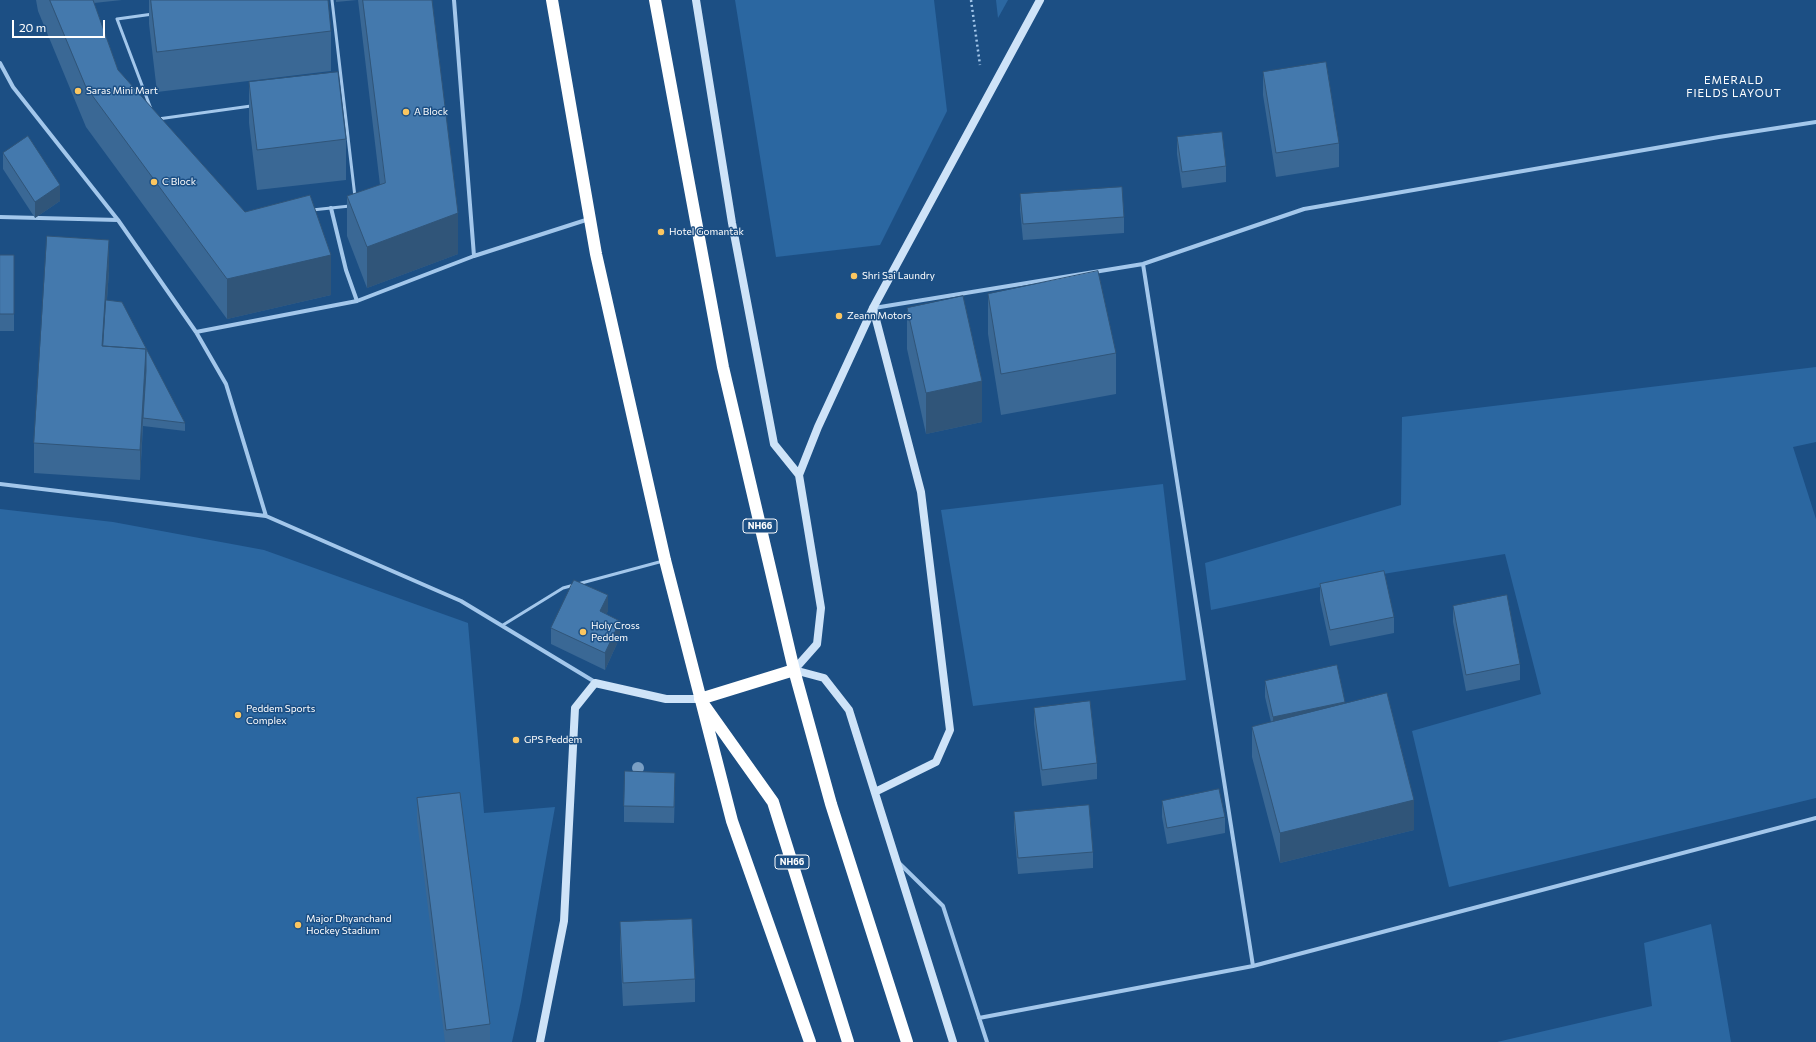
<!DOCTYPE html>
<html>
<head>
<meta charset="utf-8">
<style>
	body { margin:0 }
	#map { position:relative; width:1816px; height:1042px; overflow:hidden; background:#1c4f84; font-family:Commissioner,sans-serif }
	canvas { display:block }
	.scale { position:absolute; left:12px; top:20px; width:93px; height:18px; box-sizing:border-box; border:2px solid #fff; border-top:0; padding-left:5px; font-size:12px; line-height:14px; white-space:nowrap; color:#fff; -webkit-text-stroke:3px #1c4f84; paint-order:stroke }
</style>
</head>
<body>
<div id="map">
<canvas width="1816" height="1042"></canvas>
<div class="scale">20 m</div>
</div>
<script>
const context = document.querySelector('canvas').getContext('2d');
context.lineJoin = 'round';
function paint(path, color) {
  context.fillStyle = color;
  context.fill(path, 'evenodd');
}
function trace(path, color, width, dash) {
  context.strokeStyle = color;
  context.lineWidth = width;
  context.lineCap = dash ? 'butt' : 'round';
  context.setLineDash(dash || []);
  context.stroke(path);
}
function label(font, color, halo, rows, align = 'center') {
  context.font = font + ' Commissioner,sans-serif';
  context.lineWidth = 3;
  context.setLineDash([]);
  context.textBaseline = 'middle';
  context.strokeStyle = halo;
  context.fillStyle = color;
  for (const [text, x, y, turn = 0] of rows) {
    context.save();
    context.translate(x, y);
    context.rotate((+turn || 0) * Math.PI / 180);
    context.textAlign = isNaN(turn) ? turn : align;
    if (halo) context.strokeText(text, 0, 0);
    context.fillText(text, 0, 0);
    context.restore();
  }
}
const green = new Path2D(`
	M735,0H934L947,111L880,245L776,257Z
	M996,0H1008L998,18Z
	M1816,367V442L1793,447L1816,519V798L1449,887L1412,731L1541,694L1505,554L1377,575L1211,610L1205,563L1401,505L1402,417Z
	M1163,484L1186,680L973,706L941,510Z
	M0,509L113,522L264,550L468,623L484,813L555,807L521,1001L512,1042H0Z
	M1711,924L1731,1042H1497L1652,1006L1644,943Z`);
const path = new Path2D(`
	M971,0L980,65`);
const lane = new Path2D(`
	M332,0L355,197
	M151,109L117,19L153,14
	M158,119L251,106
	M312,210L350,206
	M503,625L563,588L663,561`);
const street = new Path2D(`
	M454,0L474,256
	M0,63L13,87L118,220L196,332L226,384L266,516L461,601L595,682
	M331,208L346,270L357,301
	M0,217L118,220
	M1143,264L1253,966
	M874,308L1143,264L1304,209L1719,137L1816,122
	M196,332L357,301L474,256L589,219
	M0,484L266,516
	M898,862L943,906L987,1042
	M979,1018L1253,966L1816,818`);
const secondary = new Path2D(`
	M696,0L732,223L774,444L799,475
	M873,308L921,492L950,730L936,762L875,792
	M540,1042L564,921L575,708L595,683L666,699H700
	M953,1042L849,710L824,678L794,670L817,644L821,608L799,475L818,427L873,308L1040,0`);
const highway = new Path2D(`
	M552,0L596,254L665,560L732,821L810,1042
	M655,0L723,367L794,670L831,804L907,1042
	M700,699L794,670
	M704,705L773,802L848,1042`);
const trees = [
	[638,768]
];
const wall = new Path2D(`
	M36,0H122L94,3L118,70L245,212L331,295L227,319L86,127L38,11Z
	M149,0H328L331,31V71L157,92L149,24Z
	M336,0H357L336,2Z
	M358,0H432L458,254L367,288L347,236V196L380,185Z
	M1263,72L1339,143V167L1276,177L1263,95Z
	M249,82L346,139V180L257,190L249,123Z
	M1177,137L1226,166V182L1182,188L1177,154Z
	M3,153L60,201L35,218L3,169Z
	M1020,194L1124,217V233L1023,240L1020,210Z
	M0,255H14V331H0Z
	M109,270L107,300L185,423V431L143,426L140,480L34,473V443Z
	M988,294L1116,353V394L1001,415L988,334Z
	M907,308L982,422L926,434L907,349Z
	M1320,584L1394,617V633L1330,646L1320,600Z
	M1453,606L1520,664V680L1466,691L1453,622Z
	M608,611L606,614L620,637L605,670L551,644V628Z
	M1265,681L1345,703L1414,830L1280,863L1252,757V727L1271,722L1265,697Z
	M1034,708L1097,763V779L1042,786L1034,724Z
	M675,789L674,823L624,822V806Z
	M417,798L490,1024V1042H445L417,821Z
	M1162,801L1225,817V833L1167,844L1162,817Z
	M1014,812L1093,852V868L1018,874L1014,828Z
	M620,922L695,979V1002L623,1006L620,946Z`);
const shadedWall = new Path2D(`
	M60,185V201L35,218V202Z
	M458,213V254L367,288V247Z
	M109,240V270L102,368V346Z
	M331,255V295L227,319V279Z
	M146,349V379L143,418L140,480V450Z
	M982,381V422L926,434V393Z
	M608,595V611L600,627V611Z
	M620,621V637L605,670V653Z
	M1345,702V718L1273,733V717Z
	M1414,800V830L1280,863V833Z`);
const building = new Path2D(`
	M50,0H93L118,70L245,212L310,195L331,255L227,279L86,87Z
	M151,0H328L331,31L157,52Z
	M363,0H432L458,213L367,247L347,196L385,183Z
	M1326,62L1339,143L1276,153L1263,72Z
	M338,72L346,139L257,150L249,82Z
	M1222,132L1226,166L1182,172L1177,137Z
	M28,136L60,185L35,202L3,153Z
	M1122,187L1124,217L1023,224L1020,194Z
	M47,236L109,240L102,346L146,349L140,450L34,443Z
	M0,255H14V314H0Z
	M1098,271L1116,353L1001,374L988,294Z
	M963,296L982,381L926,393L907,308Z
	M106,300L122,302L185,423L143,418L146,371V349L103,346Z
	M1384,571L1394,617L1330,630L1320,584Z
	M574,580L608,595L600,611L620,621L605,653L551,628Z
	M1507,595L1520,664L1466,675L1453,606Z
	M1337,665L1345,702L1273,717L1265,681Z
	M1387,693L1414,800L1280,833L1252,727Z
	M1090,701L1097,763L1042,770L1034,708Z
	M625,771L675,773L674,807L624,806Z
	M1219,789L1225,817L1167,828L1162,801Z
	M460,793L490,1024L446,1030L417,798Z
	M1089,805L1093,852L1018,858L1014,812Z
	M692,919L695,979L623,983L620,922Z`);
const markers = [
	[78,91,4,"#fbc660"],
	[406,112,4,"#fbc660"],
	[154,182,4,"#fbc660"],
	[661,232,4,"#fbc660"],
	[854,276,4,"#fbc660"],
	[839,316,4,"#fbc660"],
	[583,632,4,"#fbc660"],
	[238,715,4,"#fbc660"],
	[516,740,4,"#fbc660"],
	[298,925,4,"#fbc660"]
];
const shields = [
	[760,526,34],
	[792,862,34]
];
const shieldNames = [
	["NH66",760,526],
	["NH66",792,862]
];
const poiNames = [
	["Saras Mini Mart",86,91],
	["A Block",414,112],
	["C Block",162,182],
	["Hotel Gomantak",669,232],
	["Shri Sai Laundry",862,276],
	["Zeann Motors",847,316],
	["Holy Cross",591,626],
	["Peddem",591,638],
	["Peddem Sports",246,709],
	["Complex",246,721],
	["GPS Peddem",524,740],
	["Major Dhyanchand",306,919],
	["Hockey Stadium",306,931]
];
const neighbourhoodNames = [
	["EMERALD",1734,80],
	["FIELDS LAYOUT",1734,93]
];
paint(green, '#2b67a1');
trace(path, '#a3c7eb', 2.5, [2, 3]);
trace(lane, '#a3c7eb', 3);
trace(street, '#a3c7eb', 4);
trace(secondary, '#cee3f8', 8);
trace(highway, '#fff', 12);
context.fillStyle = '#7a9fc4';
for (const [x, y] of trees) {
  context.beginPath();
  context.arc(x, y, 6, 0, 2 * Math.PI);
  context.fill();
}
paint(wall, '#3a6895');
paint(shadedWall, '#305579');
paint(building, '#4479ad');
trace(building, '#305579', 1);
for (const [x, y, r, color] of markers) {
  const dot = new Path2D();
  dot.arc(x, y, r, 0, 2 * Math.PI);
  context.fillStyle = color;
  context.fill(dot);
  trace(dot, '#1c4f84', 1.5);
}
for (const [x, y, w] of shields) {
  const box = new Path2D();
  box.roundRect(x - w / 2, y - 7, w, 14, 3);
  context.fillStyle = '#1c4f84';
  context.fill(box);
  trace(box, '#fff', 1);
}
label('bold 9px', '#fff', null, shieldNames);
label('10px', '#fff', '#1c4f84', poiNames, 'left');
context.letterSpacing = '1px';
label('11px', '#fff', '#1c4f84', neighbourhoodNames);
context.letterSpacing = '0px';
</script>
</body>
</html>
